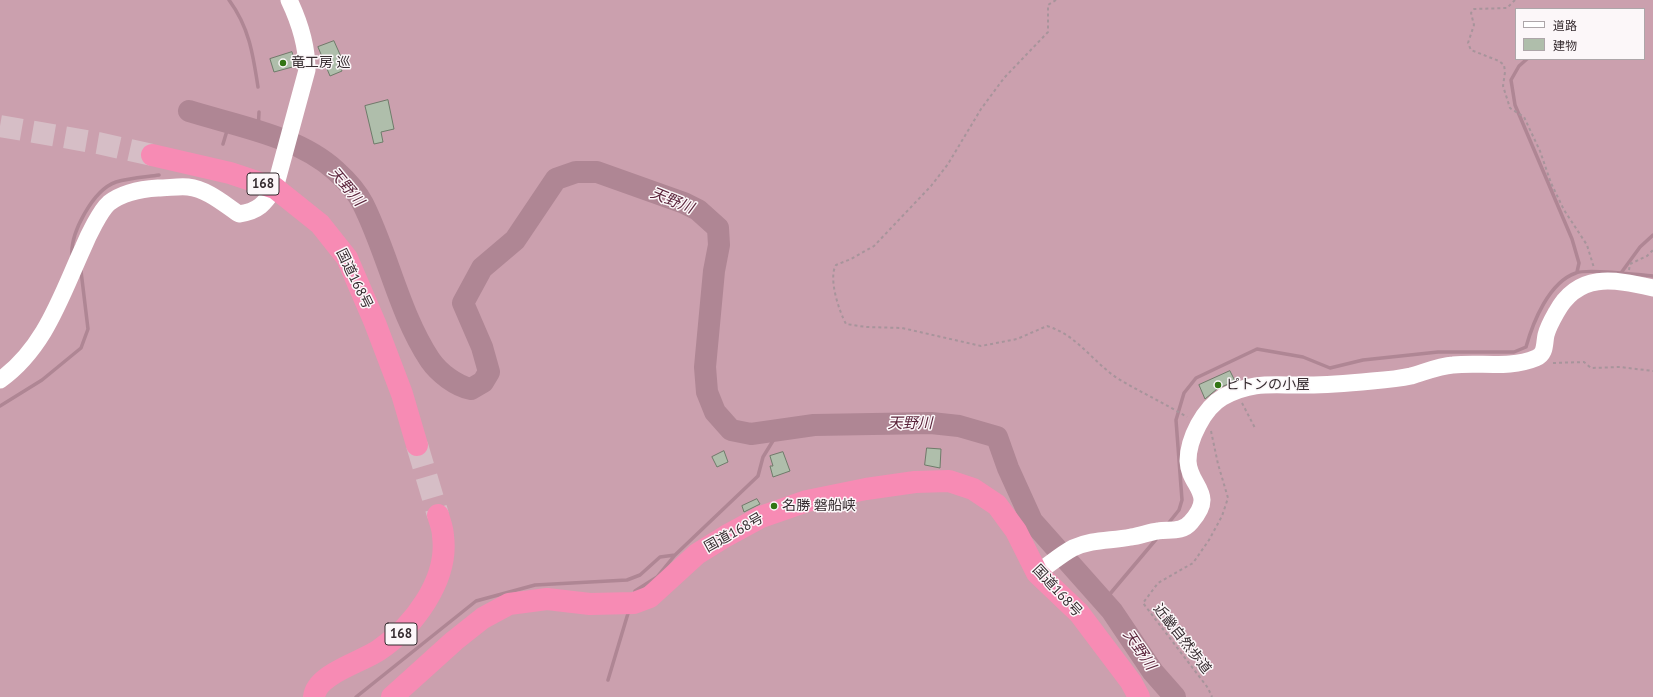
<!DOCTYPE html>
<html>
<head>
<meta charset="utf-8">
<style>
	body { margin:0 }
	#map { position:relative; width:1653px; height:697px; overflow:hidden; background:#fee3ec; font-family:"PT Sans","Noto Sans JP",sans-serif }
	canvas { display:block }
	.legend { position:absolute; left:1515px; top:8px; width:130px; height:52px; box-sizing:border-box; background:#fcf7f9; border:1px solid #ada6a9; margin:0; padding:5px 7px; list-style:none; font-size:12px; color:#362c30 }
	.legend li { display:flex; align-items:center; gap:8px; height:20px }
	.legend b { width:20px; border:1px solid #ada6a9 }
</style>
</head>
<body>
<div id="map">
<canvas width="1653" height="697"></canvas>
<ul class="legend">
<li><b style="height:5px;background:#fff"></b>道路</li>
<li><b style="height:11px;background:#afbeab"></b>建物</li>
</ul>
</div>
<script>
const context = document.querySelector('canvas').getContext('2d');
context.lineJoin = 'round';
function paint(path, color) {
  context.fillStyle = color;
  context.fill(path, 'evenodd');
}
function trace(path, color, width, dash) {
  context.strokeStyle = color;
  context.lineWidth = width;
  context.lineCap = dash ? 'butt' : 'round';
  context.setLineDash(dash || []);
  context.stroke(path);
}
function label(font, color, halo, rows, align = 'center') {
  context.font = font + ' "PT Sans","Noto Sans JP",sans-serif';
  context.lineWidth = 3;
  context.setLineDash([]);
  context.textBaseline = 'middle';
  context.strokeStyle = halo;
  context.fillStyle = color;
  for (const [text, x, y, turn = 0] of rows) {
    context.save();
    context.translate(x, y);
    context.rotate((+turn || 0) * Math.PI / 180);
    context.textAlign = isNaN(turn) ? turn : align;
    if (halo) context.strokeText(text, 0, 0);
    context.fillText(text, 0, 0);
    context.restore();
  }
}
const forest = new Path2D(`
	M0,0H1653V697H0ZM1516,9H1644V59H1516Z`);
const stream = new Path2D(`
	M229,0C249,27 253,54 258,87
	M1527,59L1519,66L1511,80L1515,105L1572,239L1579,263L1577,272
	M258,132L259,112
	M223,144L229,124
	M72,256C70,233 93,190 116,182C129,178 145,177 159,175
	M1621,273L1640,247L1653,235
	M0,406L42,380L81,348L88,329L81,271
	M1167,525L1179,510L1182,500L1176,420L1184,393L1196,378L1257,349L1303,357L1330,368L1363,360L1438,352H1514L1526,347C1533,322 1549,282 1576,273C1588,268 1638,275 1653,276
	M634,595L635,591L657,577L675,555L758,476L763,457L779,431
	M1104,601L1158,537
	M608,680L629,610
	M356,697L476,601L535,585L627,580L640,575L660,557L675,555`);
const river = new Path2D(`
	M189,111C237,126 298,136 336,171C346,180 357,192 363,204C388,254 399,313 430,360C439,373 456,386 471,389L483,382L489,372L482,347L463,303L482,268L515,240L556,179L576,172H597L684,203L698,210L718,228L719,245L714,271L705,367L707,392L715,412L731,430L751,434L814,425L931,423L959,426L997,437L1008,468L1032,521L1112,611L1153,672L1175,697`);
const building = new Path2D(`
	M334,41L342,59L338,61L342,71L330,76L318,47Z
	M292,52L296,66L274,72L270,59Z
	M388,100L394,129L381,132L383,142L374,144L365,106Z
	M1230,371L1235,381L1217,389L1205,399L1199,385Z
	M927,448L941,449L940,468L925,465Z
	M724,451L728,462L717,467L712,457Z
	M783,452L790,471L773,477L770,466H773L770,456Z
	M757,499L760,504L744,512L742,506Z`);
const highwayTunnel = new Path2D(`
	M0,126L98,143L152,155
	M417,445L438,515`);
const path = new Path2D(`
	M1056,0L1048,5V32L1004,78L981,109L948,164L931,186L874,246L851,259L836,265C828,278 839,311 846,324L866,327L902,328L981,346L1017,339L1047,326C1077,335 1092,361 1117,378C1140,392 1164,403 1187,417
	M1515,0L1507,8L1474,9L1471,13L1474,25L1468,43L1471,50L1499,61L1504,65L1505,72L1503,86L1510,108L1524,117L1540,151L1551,183L1564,210L1587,245L1594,268
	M1629,270L1630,264L1647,256L1653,250
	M1553,363L1584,362L1591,368L1620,367L1653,371
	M1242,403L1255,428
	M1211,431L1218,464L1228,498L1222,516L1209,540L1193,563L1158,583L1143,603L1208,688L1212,697`);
const minor = new Path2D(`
	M0,380C45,348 61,296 83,248C88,236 100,211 109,203C122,193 142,189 158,188C168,188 179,186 188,187C207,189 224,204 239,214C259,211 264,204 275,188L307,70C307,45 300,23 289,0
	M1037,573C1049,565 1060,555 1073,548C1092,539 1111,541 1131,537C1140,536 1149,532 1158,531C1169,529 1182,533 1191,522C1217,493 1189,487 1188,461C1188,439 1204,408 1223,397C1255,380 1275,386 1308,385C1329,385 1351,383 1372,381C1385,380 1398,379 1411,376C1425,372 1439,366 1453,365C1480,362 1510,369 1536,358C1546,354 1544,344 1546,335C1548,327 1552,320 1556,313C1578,272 1613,279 1653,288`);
const highway = new Path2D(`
	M152,155L230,173L275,188L320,224L347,258L375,323L402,394L417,445
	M314,697C316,674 362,662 379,650C413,627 449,580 443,536C443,529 440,522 438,515
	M392,697L454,641L483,618L509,604L547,599L590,604L634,603L650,597L697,554L726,536L761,517L807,501L866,489L915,482L949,481L973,489L997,505L1016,531L1037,573L1079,613L1131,682L1139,697`);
const markers = [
	[283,63,4,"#327514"],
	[1218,385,4,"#327514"],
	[774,506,4,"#327514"]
];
const shields = [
	[263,184,32],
	[401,634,32]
];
const shieldNames = [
	["168",263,184],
	["168",401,634]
];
const poiNames = [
	["竜工房 巡",291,63],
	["ピトンの小屋",1226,385],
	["名勝 磐船峡",782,506]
];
const streetNames = [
	["国道168号",354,279,64],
	["国道168号",734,533,-29],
	["国道168号",1057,591,47],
	["近畿自然歩道",1182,639,52]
];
const waterNames = [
	["天野川",346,187,50],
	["天野川",672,201,22],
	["天野川",910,424],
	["天野川",1139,650,56]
];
paint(forest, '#cba0ae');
trace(stream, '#af8694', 3.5);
trace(river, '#af8694', 22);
paint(building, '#afbeab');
trace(building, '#6e7c6a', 1);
trace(highwayTunnel, '#d6bec6', 22, [22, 11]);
trace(path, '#a7949b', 2, [3, 3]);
trace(minor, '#fff', 17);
trace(highway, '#f78bb4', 22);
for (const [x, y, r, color] of markers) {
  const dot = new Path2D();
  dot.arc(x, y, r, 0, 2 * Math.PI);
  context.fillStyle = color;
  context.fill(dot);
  trace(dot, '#fcf7f9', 1.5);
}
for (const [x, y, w] of shields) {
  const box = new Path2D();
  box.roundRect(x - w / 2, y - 11, w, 22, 3);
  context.fillStyle = '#fcf7f9';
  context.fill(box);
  trace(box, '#362c30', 1);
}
label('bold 13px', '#362c30', null, shieldNames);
label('14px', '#362c30', '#fcf7f9', poiNames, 'left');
label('14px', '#362c30', '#fcf7f9', streetNames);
label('italic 15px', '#5b243b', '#fcf7f9', waterNames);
</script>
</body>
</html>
